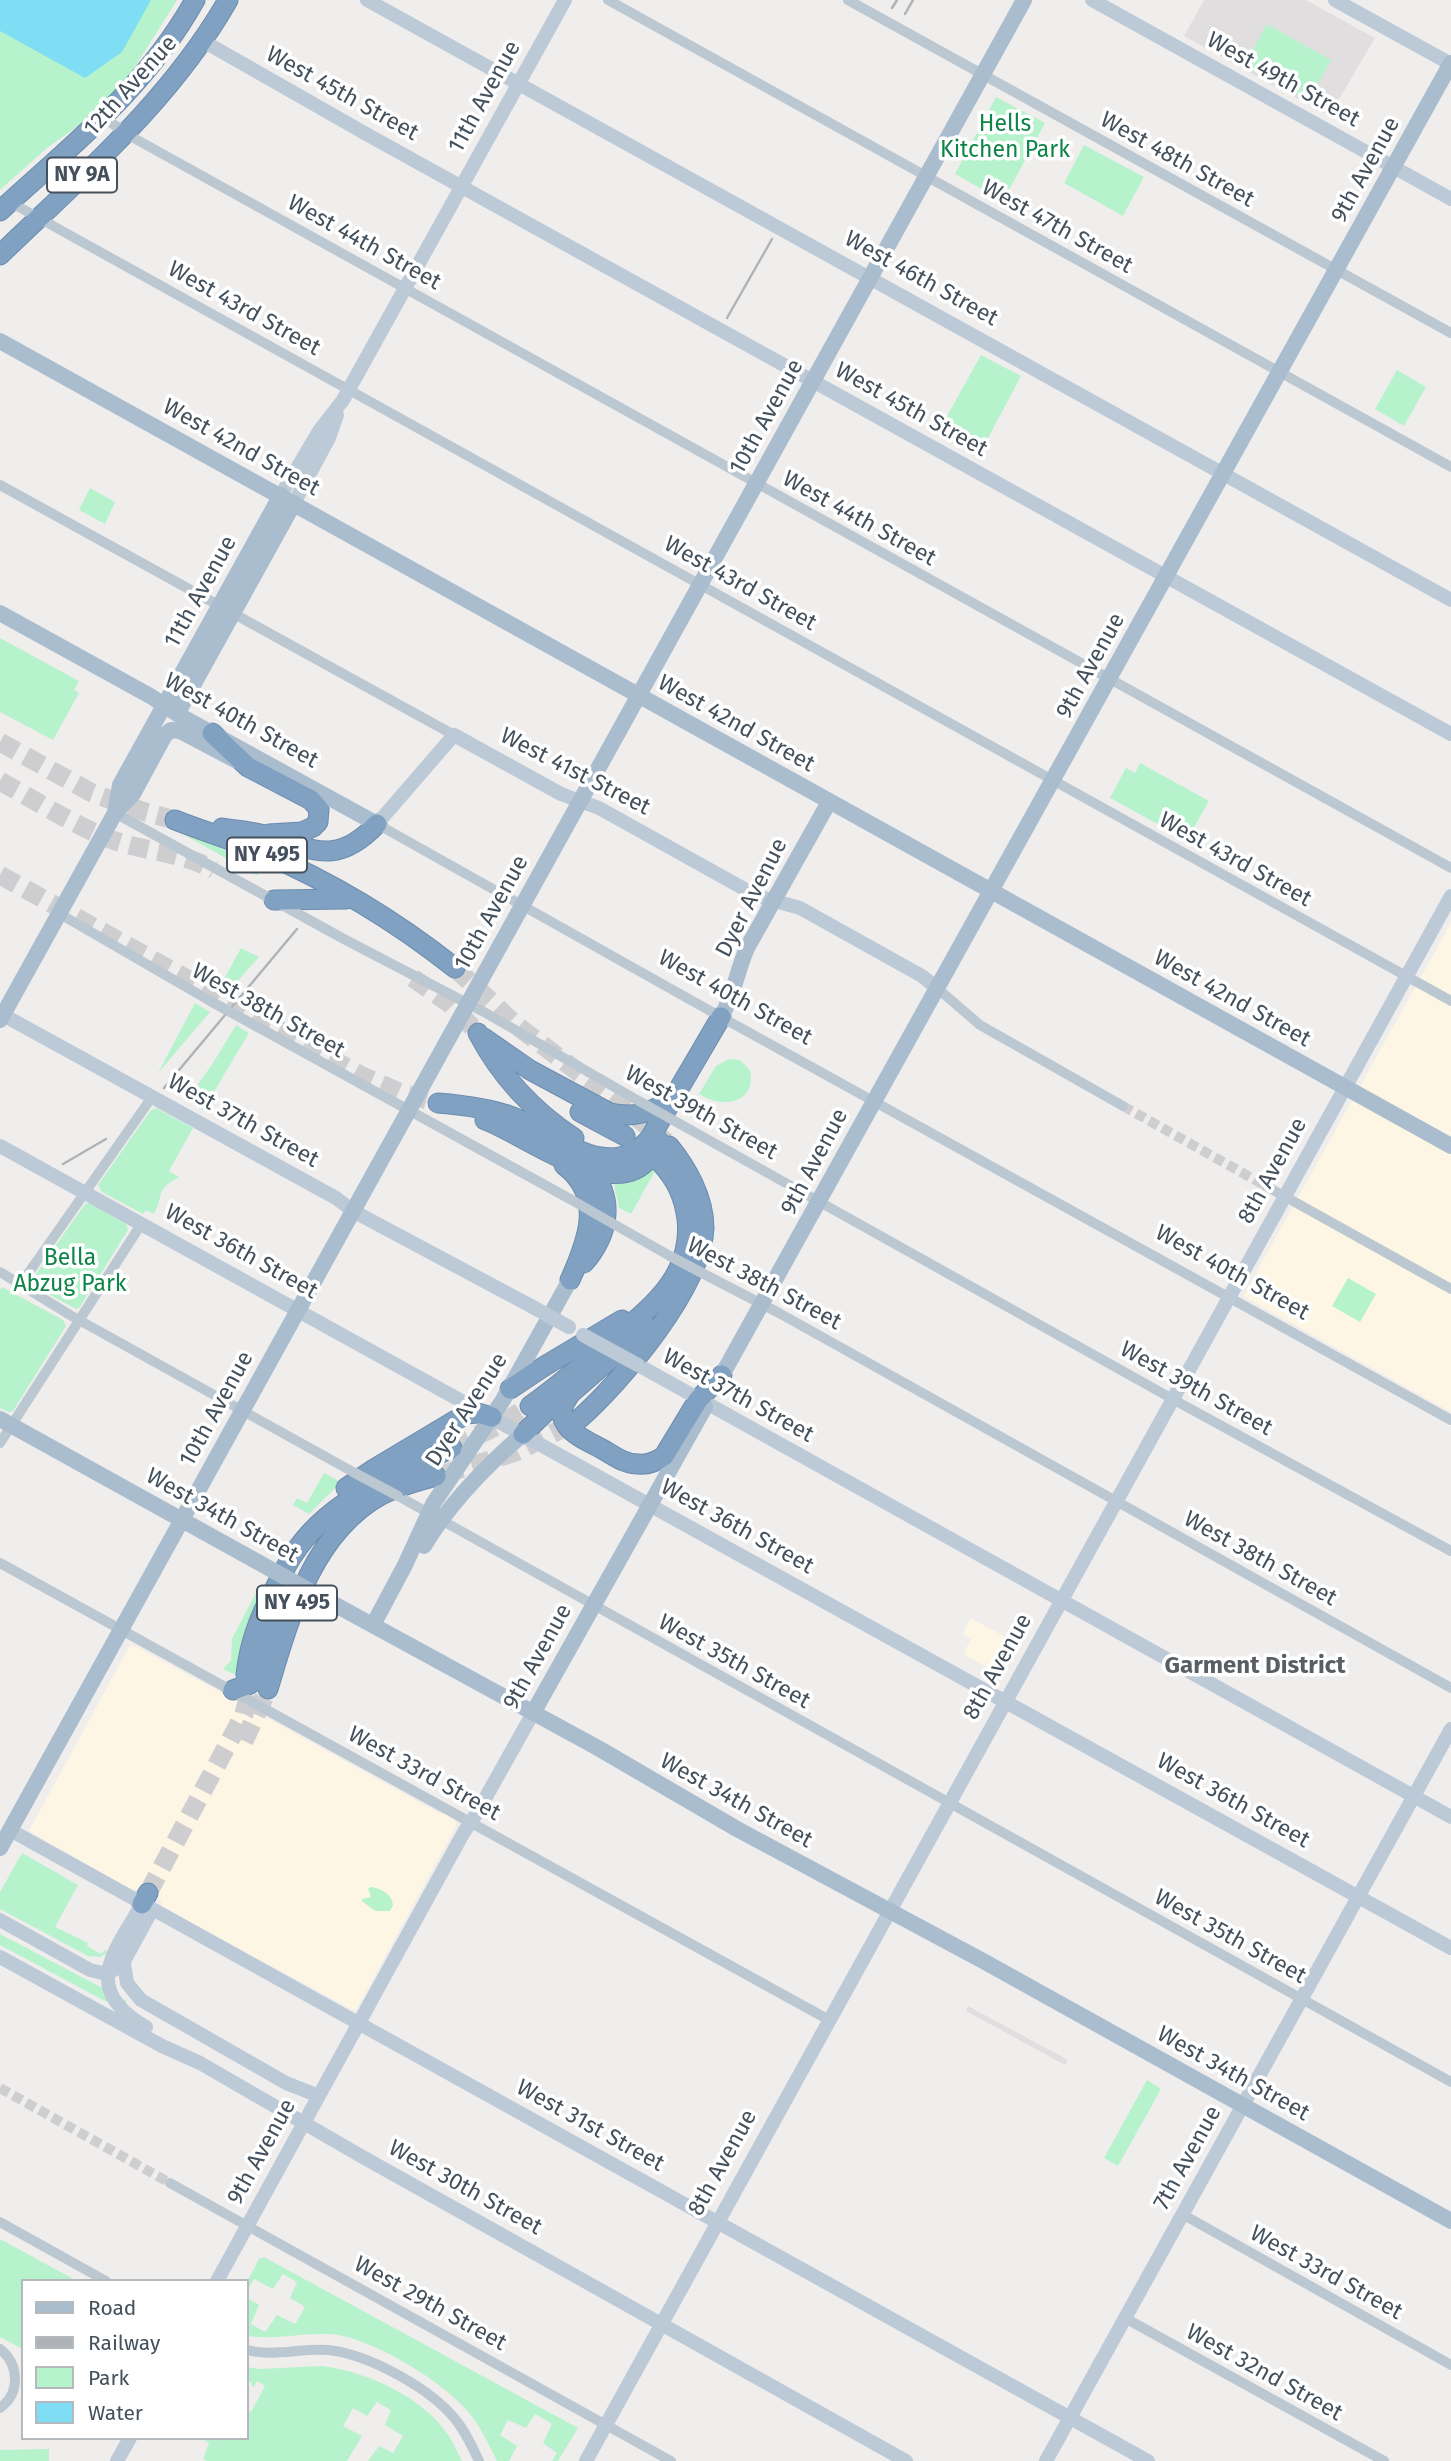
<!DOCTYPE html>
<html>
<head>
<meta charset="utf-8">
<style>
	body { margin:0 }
	#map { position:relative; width:1451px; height:2461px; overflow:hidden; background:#f0eded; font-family:"Fira Sans",sans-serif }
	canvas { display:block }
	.legend { position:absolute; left:21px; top:2279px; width:228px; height:161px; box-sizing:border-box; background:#fff; border:2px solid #b4b9be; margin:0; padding:9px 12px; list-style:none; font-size:21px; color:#44515c }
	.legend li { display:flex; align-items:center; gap:14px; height:35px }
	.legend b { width:35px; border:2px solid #b4b9be }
</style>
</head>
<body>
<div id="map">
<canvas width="1451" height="2461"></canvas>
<ul class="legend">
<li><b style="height:9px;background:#aabdcf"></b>Road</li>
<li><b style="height:9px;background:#afb3b8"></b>Railway</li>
<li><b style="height:19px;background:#b6f3cd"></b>Park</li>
<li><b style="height:19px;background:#7fddf4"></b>Water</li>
</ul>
</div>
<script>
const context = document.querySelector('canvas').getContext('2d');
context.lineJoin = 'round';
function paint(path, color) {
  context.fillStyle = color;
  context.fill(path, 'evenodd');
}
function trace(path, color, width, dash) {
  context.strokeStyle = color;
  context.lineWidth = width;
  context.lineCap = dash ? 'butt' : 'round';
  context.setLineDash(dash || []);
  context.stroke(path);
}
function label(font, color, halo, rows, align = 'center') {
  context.font = font + ' "Fira Sans",sans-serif';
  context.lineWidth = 7;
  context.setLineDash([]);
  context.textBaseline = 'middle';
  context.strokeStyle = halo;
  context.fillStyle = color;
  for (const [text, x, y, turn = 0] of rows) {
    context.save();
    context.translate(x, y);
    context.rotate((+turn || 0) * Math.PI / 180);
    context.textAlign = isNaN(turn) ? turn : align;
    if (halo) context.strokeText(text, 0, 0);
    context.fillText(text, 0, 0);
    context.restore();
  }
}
const commercial = new Path2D(`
	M1451,923V1412L1243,1296Z
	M971,1618L1013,1641L996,1672L963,1654L971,1639L962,1634Z
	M133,1645L241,1703L261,1712L265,1717L439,1813L447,1814L456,1821V1826L356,2010L351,2009L164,1908L161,1905V1901L140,1889L132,1890L29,1831L129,1647Z`);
const education = new Path2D(`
	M1204,0H1306L1375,38L1329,116L1184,36Z
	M968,2006L1068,2060L1065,2065L966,2011Z`);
const green = new Path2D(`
	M0,0H177L131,73L117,91L82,123L47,148L0,190Z
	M1267,24L1331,60L1308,101L1244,65Z
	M996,97L1045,123L1003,201L955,174Z
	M1084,145L1144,177L1123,216L1064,183Z
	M981,355L1021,376L978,457L937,434Z
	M1397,370L1426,387L1404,426L1375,409Z
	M90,488L115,502L105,524L79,510Z
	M0,638L79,681L74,690L79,693L53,740L0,712Z
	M1140,763L1209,801L1187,840L1110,798L1126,768L1135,773Z
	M172,828L254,862L264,871L258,870V876Z
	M241,948L259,957L228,992L220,986Z
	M195,1003L210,1012L158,1073Z
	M236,1025L249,1033L203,1110L187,1100L213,1063Z
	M729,1059L740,1060L750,1070C757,1104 722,1109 699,1094L716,1066Z
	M156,1108L193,1128L169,1171L179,1177C153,1191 165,1195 154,1214L146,1210L143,1214L102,1192L98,1185L151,1110Z
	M672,1135L673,1139L631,1214L619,1208L614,1184L626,1181L668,1142Z
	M90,1203L126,1224L128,1230L80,1307L76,1309L34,1286L31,1281L85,1204Z
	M1348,1278L1376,1294L1360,1322L1332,1306Z
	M2,1287L63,1320L66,1326L13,1411L9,1412L0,1408V1290Z
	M324,1473L341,1482L309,1514L293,1505L297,1498L307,1503Z
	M259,1587L264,1591L240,1677L223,1669L231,1661L232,1639Z
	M22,1853L78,1885L55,1927L88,1943L87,1946L101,1954L105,1950L109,1952L100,1957L88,1956L0,1909V1892Z
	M372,1887C382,1889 392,1894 393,1905L390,1911H375L362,1901V1899L371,1897L368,1888Z
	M0,1934L127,2001L122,2010L0,1945Z
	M1147,2080L1161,2089L1118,2166L1104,2158Z
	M0,2239L77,2281H23V2349L0,2337Z
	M264,2257L578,2428L558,2461H552L557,2453L543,2443L552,2424L535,2414L526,2428L508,2420L500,2435L517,2446L509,2461H497C489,2445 481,2428 470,2414C446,2383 367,2334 327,2334C299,2333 276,2340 247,2336V2298L259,2305L251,2324L265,2332L277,2315L295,2324L305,2307L290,2298L297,2282L283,2274L273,2289L254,2279L247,2291V2282L259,2259Z
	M322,2366C368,2372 423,2397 449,2436C454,2444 458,2453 462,2461H368L379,2446L393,2453L403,2436L385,2425L391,2410L377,2402L367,2416L353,2408L343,2426L362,2436L347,2461H207L203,2459L209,2443L201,2438H247V2410L251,2412L265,2386L257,2381L254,2387L251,2385L252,2383L247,2380V2367L259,2369Z
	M49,2449V2461H0V2450Z`);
const water = new Path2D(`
	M0,0H151L122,52L85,78L0,31Z`);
const streetTunnel = new Path2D(`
	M1123,1106L1266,1186
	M0,2088L170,2183`);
const highwayTunnel = new Path2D(`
	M0,742L92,793L145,812L175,820
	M0,781C36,801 72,824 110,839C144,852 182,852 214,870
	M0,875L360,1075L399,1092L438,1103
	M455,968L516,1025L628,1110L666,1142
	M413,978L450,1004L478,1033
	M452,1448L499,1425L530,1406
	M444,1474L516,1452L577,1421
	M244,1741L268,1689
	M148,1893L244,1714L247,1702L246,1679`);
const street = new Path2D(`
	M608,0L1451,467
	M848,0L1451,333
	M104,118L132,137L1451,868
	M10,202L1451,1001
	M0,485L454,735
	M115,813L342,938L484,1012L630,1096
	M377,824L721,1017L1451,1420
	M60,914L212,1002
	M937,988L980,1025L1123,1106
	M256,1026L570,1199
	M680,1124L1187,1407L1451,1551
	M1266,1186L1451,1289
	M617,1226L670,1256
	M0,1272L70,1315L353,1472
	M702,1273L779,1313L1451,1688
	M20,1285L152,1097
	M0,1443L142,1223
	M398,1496L1451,2082
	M0,1563L829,2020
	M170,2183L671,2461
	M1182,2214L1451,2365
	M0,2222L106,2281
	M1125,2318L1384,2461
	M0,2349C19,2364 21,2393 0,2408
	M247,2350C274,2357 300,2348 328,2350C368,2354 430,2388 455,2419C465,2431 472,2446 479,2461`);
const secondary = new Path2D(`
	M367,0L1451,600
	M1092,0L1451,199
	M1335,0L1451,64
	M203,41L368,135L1451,734
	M281,495L319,431L343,400L565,0
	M294,503L329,438L337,415
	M377,824L454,735L561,794L599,808L757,896L800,908L922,976L937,988
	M3,1015L336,1198L353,1211L531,1306
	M0,1146L1451,1948
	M638,1365L1451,1817
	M10,1830L1148,2461
	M142,1904C114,1953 80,1989 146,2027
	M0,1920L90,1970L107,1974L122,1965L152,1910
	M0,1957L162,2046L200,2063L361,2156L906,2461
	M124,1963L127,1983L141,2000L286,2083L319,2096
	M217,2281L464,1832L477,1813L533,1713
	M117,2461L130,2438
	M586,2461L1451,896
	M1046,2461L1451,1729`);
const primary = new Path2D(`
	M0,341L1451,1146
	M0,613L152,697L177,714L377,824
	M177,714L294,503
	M115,813L133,794L165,735L171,730L180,731L235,760
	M721,1017C734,995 737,971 747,948L829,802
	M0,1020L115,813L120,785L281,495
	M717,1384L1451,63
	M0,1419L274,1571
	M424,1546C449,1504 486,1466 523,1434
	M310,1591L598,1748L737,1829L985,1962L1451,2221
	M373,1625L405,1565L433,1504L503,1400L570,1280
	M533,1713L705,1407
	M0,1848L1024,0`);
const highway = new Path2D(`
	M0,211C73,144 146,88 195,0
	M0,255C82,176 171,100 228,0
	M212,733L248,767L311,800L319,809L318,822L313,827L302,832L269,834
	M175,820C203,831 233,840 261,852C329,881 397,922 455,968
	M222,828C234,830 248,831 260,834C310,846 333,870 377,824
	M274,900L346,899
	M478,1033C501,1077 533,1111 574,1138
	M484,1038L530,1070L610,1113C633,1118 652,1114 670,1098
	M438,1103C463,1105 489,1108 513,1117C555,1132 608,1187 650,1138L721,1017
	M580,1112L625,1136
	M485,1120C529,1136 633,1219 658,1140
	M564,1165C605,1196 588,1240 570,1280
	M584,1263C608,1235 615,1202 592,1171
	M510,1389L543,1367L622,1320
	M571,1393C547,1424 578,1436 602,1449C613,1455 624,1464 638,1464C648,1465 656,1462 664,1456L698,1400L722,1375
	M530,1406C558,1386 584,1364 610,1342C650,1308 693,1277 687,1219C684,1196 676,1179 660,1162
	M577,1421C621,1382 702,1288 704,1228C704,1198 687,1168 669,1146
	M523,1434L555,1403L571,1393L647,1327
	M346,1488L374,1469L466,1414L478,1413L492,1417
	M246,1675C249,1644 260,1615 275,1588C281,1577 286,1565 293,1555C329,1499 395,1475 452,1448
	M268,1689C289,1619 312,1533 381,1495C398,1486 418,1481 436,1476
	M233,1690L250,1684L256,1678L283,1595
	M142,1904L148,1893`);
const rail = new Path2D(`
	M892,8L897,0
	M905,14L913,0
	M727,318L772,239
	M164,1088L297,929
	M63,1164L106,1139`);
const streetBridge = new Path2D(`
	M212,1002L256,1026
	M630,1096L680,1124
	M570,1199L617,1226
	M670,1256L702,1273
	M353,1472L398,1496`);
const secondaryBridge = new Path2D(`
	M531,1306L569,1327
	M583,1335L638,1365`);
const primaryBridge = new Path2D(`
	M274,1571L310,1591`);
const shields = [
	[82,175,70],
	[267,855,80],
	[297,1603,80]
];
const shieldNames = [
	["NY 9A",82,175],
	["NY 495",267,855],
	["NY 495",297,1603]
];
const streetNames = [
	["West 49th Street",1283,80,29],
	["12th Avenue",131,86,-48],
	["West 45th Street",342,94,29],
	["11th Avenue",485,97,-61],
	["West 48th Street",1177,160,29],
	["9th Avenue",1366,170,-61],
	["West 47th Street",1057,227,29],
	["West 44th Street",364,243,29],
	["West 46th Street",921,279,29],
	["West 43rd Street",244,309,29],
	["West 45th Street",911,410,29],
	["10th Avenue",767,417,-61],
	["West 42nd Street",241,448,29],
	["West 44th Street",859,519,29],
	["West 43rd Street",740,584,29],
	["11th Avenue",201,592,-61],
	["9th Avenue",1091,666,-61],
	["West 40th Street",241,721,29],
	["West 42nd Street",736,724,29],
	["West 41st Street",575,772,27],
	["West 43rd Street",1235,860,29],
	["Dyer Avenue",752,898,-63],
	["10th Avenue",492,913,-61],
	["West 40th Street",735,998,29],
	["West 42nd Street",1232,999,29],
	["West 38th Street",268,1011,29],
	["West 39th Street",701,1113,29],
	["West 37th Street",243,1121,29],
	["9th Avenue",815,1162,-62],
	["8th Avenue",1273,1171,-61],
	["West 36th Street",241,1252,29],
	["West 40th Street",1232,1273,29],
	["West 38th Street",764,1284,28],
	["West 39th Street",1196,1389,29],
	["West 37th Street",738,1396,29],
	["10th Avenue",217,1409,-61],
	["Dyer Avenue",467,1410,-57],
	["West 34th Street",222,1516,29],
	["West 36th Street",737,1527,29],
	["West 38th Street",1260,1559,29],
	["9th Avenue",538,1657,-61],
	["West 35th Street",734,1662,29],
	["8th Avenue",998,1667,-61],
	["West 33rd Street",424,1774,29],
	["West 34th Street",736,1801,29],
	["West 36th Street",1233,1801,29],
	["West 35th Street",1230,1937,29],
	["West 34th Street",1233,2074,29],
	["West 31st Street",590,2126,29],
	["9th Avenue",262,2152,-61],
	["7th Avenue",1188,2158,-61],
	["8th Avenue",723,2163,-61],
	["West 30th Street",465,2188,29],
	["West 33rd Street",1326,2273,29],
	["West 29th Street",430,2304,29],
	["West 32nd Street",1264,2373,29]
];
const parkNames = [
	["Hells",1005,125],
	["Kitchen Park",1005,151],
	["Bella",70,1259],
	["Abzug Park",70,1285]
];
const neighbourhoodNames = [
	["Garment District",1255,1666]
];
paint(commercial, '#fdf6e4');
paint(education, '#e1dedf');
paint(green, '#b6f3cd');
paint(water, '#7fddf4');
trace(streetTunnel, '#ceced0', 10, [10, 5]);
trace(highwayTunnel, '#ceced0', 19, [19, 10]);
trace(highway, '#6b8cad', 21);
trace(street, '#bcc8d1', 10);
trace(secondary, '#bcc9d6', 14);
trace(primary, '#aabdcf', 16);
trace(highway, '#80a1c1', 19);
trace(rail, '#afb3b8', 2.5);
trace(streetBridge, '#bcc8d1', 10);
trace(secondaryBridge, '#bcc9d6', 14);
trace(primaryBridge, '#aabdcf', 16);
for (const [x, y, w] of shields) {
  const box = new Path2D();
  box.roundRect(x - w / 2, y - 17.5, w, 35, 5);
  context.fillStyle = '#fff';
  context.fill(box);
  trace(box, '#44515c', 2);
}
label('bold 21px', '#44515c', null, shieldNames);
label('23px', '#44515c', '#fff', streetNames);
label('23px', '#0e8447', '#fff', parkNames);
label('bold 24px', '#595e63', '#fff', neighbourhoodNames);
</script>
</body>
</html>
